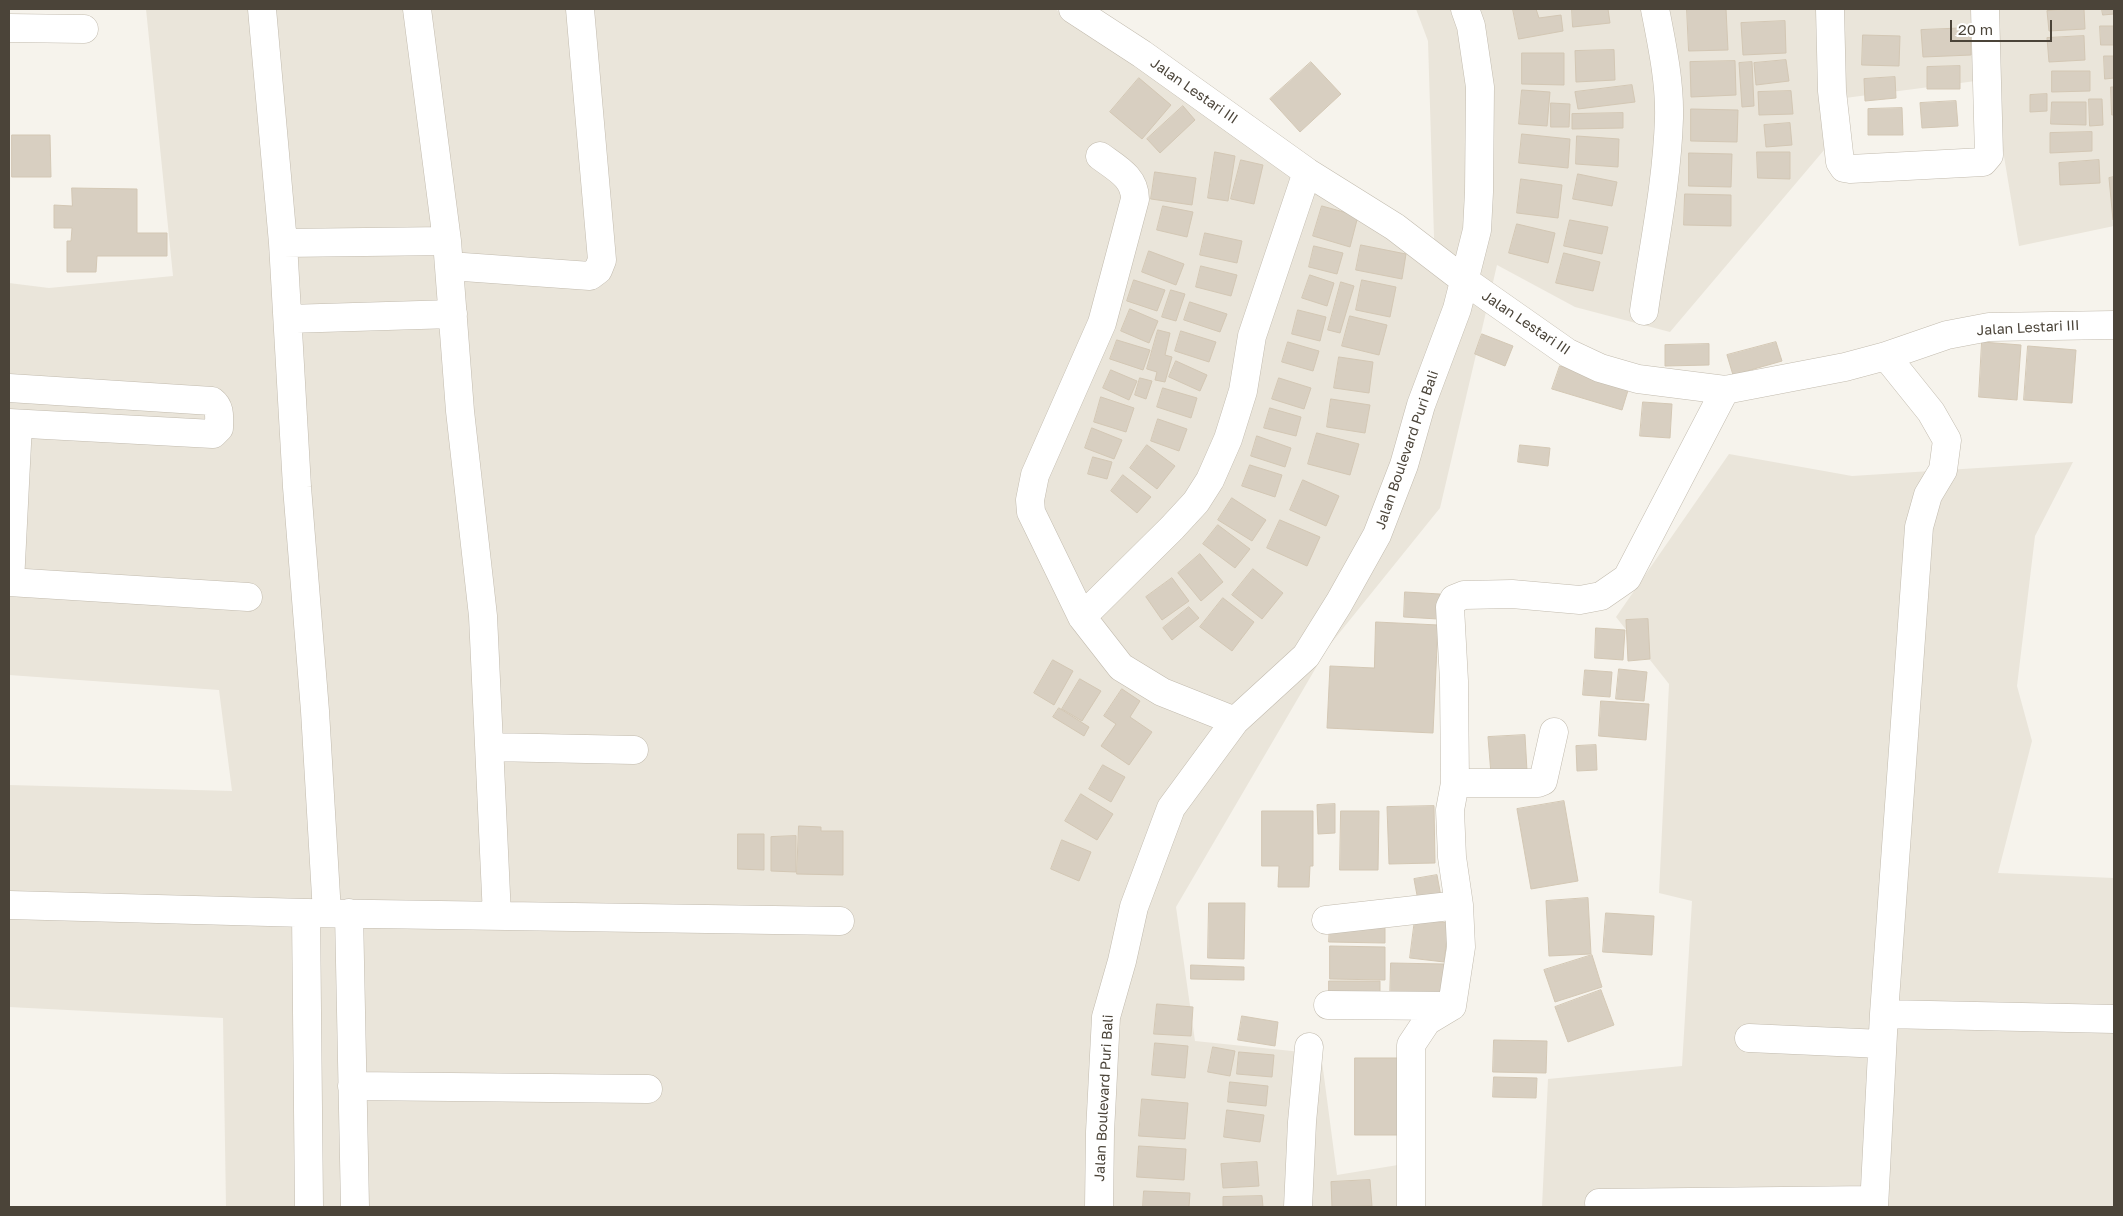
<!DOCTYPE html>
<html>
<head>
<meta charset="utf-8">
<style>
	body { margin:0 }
	#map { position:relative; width:2123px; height:1216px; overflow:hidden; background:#f6f3ec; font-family:"Golos Text",sans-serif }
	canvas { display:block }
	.frame { position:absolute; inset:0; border:10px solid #4b4439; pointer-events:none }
	.scale { position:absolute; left:1950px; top:20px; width:102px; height:22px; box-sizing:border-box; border:2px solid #4b4439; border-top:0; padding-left:6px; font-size:15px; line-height:18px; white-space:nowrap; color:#4b4439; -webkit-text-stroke:4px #fff; paint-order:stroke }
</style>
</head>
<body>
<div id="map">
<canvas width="2123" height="1216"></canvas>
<div class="frame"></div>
<div class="scale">20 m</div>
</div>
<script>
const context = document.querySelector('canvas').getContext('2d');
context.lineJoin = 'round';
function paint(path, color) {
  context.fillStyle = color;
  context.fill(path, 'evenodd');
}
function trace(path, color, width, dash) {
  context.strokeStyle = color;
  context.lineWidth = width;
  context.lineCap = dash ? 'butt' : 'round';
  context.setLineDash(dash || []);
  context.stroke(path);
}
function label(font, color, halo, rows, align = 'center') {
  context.font = font + ' "Golos Text",sans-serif';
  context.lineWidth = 4;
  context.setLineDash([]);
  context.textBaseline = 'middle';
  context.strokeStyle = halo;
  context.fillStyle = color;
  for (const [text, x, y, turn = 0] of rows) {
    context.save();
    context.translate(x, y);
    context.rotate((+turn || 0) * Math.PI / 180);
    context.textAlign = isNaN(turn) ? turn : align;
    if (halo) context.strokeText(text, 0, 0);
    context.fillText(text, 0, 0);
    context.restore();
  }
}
const residential = new Path2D(`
	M146,9H1055L1435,270L1428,41L1416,9H2114V226L2019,246L1991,79L1822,101L1830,143L1670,332L1575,307L1497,265L1440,508L1328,647L1176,907L1195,1041L1321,1054L1337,1175L1404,1164L1405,1207H226L223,1018L9,1007V785L232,791L219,690L9,675V283L49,288L173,276Z
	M1729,454L1852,476L2073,462L2035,536L2017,686L2032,741L1998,873L2114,878V1207H1542L1548,1079L1682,1066L1692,901L1659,893L1669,684L1616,617Z`);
const building = new Path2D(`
	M1513,9H1536L1539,18L1561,15L1563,31L1519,39Z
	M1572,9H1608L1610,23L1573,27Z
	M1687,9H1726L1728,50L1689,51Z
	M2084,9L2085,29L2049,31L2047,11Z
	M2102,9H2114V14L2103,15Z
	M1785,21L1786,53L1743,55L1741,23Z
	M2100,26H2114V45H2101Z
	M1970,28L1971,55L1923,57L1921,30Z
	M1863,35L1900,36L1899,66L1862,65Z
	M2084,36L2085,60L2049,62L2047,38Z
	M1614,50L1615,80L1576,82L1575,51Z
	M1522,53H1564V85L1522,84Z
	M2104,56H2114V78L2105,79Z
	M1786,60L1789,81L1756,85L1754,63Z
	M1735,61L1736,95L1691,97L1690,62Z
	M1311,62L1341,94L1300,132L1270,99Z
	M1752,62L1754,106L1742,107L1739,63Z
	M1960,66V89H1927V67Z
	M2052,71H2090V91L2052,92Z
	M1895,77L1896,98L1865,101L1864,79Z
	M1139,78L1171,105L1142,139L1110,112Z
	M1632,85L1635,102L1578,109L1575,92Z
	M2111,87H2114V115H2112Z
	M1522,90L1550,92L1547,126L1519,124Z
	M1791,91L1793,114L1759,115L1758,92Z
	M2047,94V111L2030,112V95Z
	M2089,99H2102L2103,125L2090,126Z
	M1956,101L1958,126L1922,128L1920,103Z
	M2052,102H2086V125L2051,124Z
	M1551,103L1570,104L1569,127H1551Z
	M1183,106L1195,120L1160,153L1147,139Z
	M1902,108L1903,135H1868V109Z
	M1691,109L1738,110L1737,142L1691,141Z
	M1623,113V128L1572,129V114Z
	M1790,123L1792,145L1766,147L1764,125Z
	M2092,132V151L2050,153V133Z
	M1522,134L1570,139L1568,168L1519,163Z
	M12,135H50L51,177H12Z
	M1577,136L1619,139L1618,167L1576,164Z
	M1215,152L1235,156L1228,201L1208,198Z
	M1757,152H1790V179L1758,178Z
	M1689,153L1732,154L1731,187L1689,186Z
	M1241,160L1263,165L1254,204L1231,199Z
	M2099,160L2100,183L2060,185L2059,163Z
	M1155,172L1196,178L1192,205L1151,199Z
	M1578,174L1617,182L1612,206L1573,199Z
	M2114,177V220H2113L2109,178Z
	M1521,179L1562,185L1558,218L1517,213Z
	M72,188L137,189V233H167V256H97L96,272H67V241H71L72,228H54V205L72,206Z
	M1685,194L1731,195V226L1684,225Z
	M1163,206L1193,212L1187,237L1157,230Z
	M1322,206L1358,216L1350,247L1313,236Z
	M1570,220L1608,227L1602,254L1564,246Z
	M1517,224L1555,233L1548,263L1509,253Z
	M1205,233L1242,241L1237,263L1200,255Z
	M1361,245L1406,254L1402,279L1356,270Z
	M1314,246L1343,253L1337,274L1309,267Z
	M1149,251L1184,264L1176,285L1142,272Z
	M1564,253L1600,262L1593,291L1556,283Z
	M1201,266L1237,275L1231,296L1196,287Z
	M1310,275L1334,283L1327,306L1302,298Z
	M1134,280L1165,290L1157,311L1127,301Z
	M1362,280L1396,287L1390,317L1356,310Z
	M1341,282L1354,286L1340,333L1328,330Z
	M1171,290L1185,294L1176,321L1162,317Z
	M1190,302L1227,314L1220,332L1184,320Z
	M1130,309L1158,321L1149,343L1121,331Z
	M1298,310L1326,317L1320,341L1292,334Z
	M1350,316L1387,325L1379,355L1342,346Z
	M1158,330L1170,333L1165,355L1172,357L1165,382L1155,380L1157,372L1147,369Z
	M1181,331L1216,342L1209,362L1175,351Z
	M1482,334L1513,346L1505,366L1475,354Z
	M1117,340L1150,350L1143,370L1110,359Z
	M1288,342L1319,351L1313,371L1282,362Z
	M1776,342L1782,361L1733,375L1727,355Z
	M1982,342L2021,345L2017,400L1979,397Z
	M1709,344V365L1665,366V345Z
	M2028,346L2076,350L2072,403L2024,400Z
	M1339,357L1373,362L1369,393L1334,388Z
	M1176,361L1207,375L1200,391L1169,377Z
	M1560,366L1629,387L1622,410L1552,389Z
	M1111,370L1137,381L1129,400L1103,388Z
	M1140,378L1152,381L1146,399L1135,395Z
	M1279,378L1311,388L1304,409L1272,399Z
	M1163,388L1197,398L1191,418L1157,407Z
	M1101,397L1134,408L1126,432L1094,422Z
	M1331,399L1370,405L1365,433L1327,427Z
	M1643,402L1672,404L1670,438L1640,436Z
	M1270,408L1301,417L1296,436L1264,428Z
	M1158,419L1187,429L1179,451L1151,441Z
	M1092,428L1122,440L1114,459L1085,448Z
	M1317,433L1359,444L1350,475L1308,464Z
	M1257,436L1291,448L1285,467L1251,456Z
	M1147,445L1175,466L1157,489L1130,468Z
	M1520,445L1550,448L1548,466L1518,462Z
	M1093,457L1112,462L1107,479L1088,474Z
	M1250,465L1282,475L1275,497L1242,486Z
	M1123,475L1151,497L1137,513L1111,491Z
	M1303,480L1339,496L1326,526L1290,510Z
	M1232,498L1266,520L1252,541L1218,520Z
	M1280,520L1320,537L1307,566L1267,548Z
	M1218,525L1250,549L1235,568L1203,544Z
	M1200,554L1223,582L1201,601L1178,573Z
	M1253,569L1283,593L1262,619L1232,595Z
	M1172,578L1189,601L1162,620L1146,597Z
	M1405,592L1440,594L1438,619L1404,617Z
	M1223,598L1254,622L1232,651L1200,627Z
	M1189,607L1199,618L1172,640L1163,628Z
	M1648,619L1650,659L1628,661L1626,620Z
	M1376,622L1438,625L1433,733L1327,728L1330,666L1374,668Z
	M1596,628L1625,630L1623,660L1595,658Z
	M1053,660L1073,671L1054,705L1034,693Z
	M1619,669L1647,672L1644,701L1616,699Z
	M1585,670L1612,672L1610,697L1583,695Z
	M1080,679L1101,691L1082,721L1062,709Z
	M1122,689L1140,701L1130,717L1152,732L1129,765L1101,746L1116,724L1104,716Z
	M1601,701L1649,704L1646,740L1599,736Z
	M1059,708L1089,727L1084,736L1053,717Z
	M1525,735L1527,771L1491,774L1488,737Z
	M1596,745L1597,770L1577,771L1576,746Z
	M1103,765L1125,777L1111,802L1089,789Z
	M1081,794L1113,814L1097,840L1065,821Z
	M1564,801L1578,881L1531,889L1517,809Z
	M1335,804V833L1318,834L1317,805Z
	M1434,806L1435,863L1389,864L1387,807Z
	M1262,811H1313V866H1310L1309,887H1278L1279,866H1262Z
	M1341,811H1379L1378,870H1340Z
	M799,826L821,827V831H843V875L797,874Z
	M738,834H764V870L738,869Z
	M796,836V872L771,871V837Z
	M1062,840L1091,852L1079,881L1051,869Z
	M1437,875L1442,902L1419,906L1414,879Z
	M1588,898L1591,954L1549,956L1546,901Z
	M1209,903H1245L1244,959L1208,958Z
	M1606,913L1654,916L1652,955L1603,952Z
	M1415,919L1449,923L1444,962L1410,958Z
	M1330,925H1385V943L1329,942Z
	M1330,946L1385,947V980L1330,979Z
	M1592,955L1602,987L1555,1002L1544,970Z
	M1391,963L1444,964L1442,1003L1390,1002Z
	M1191,965L1244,967V980L1191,979Z
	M1329,981H1380V1002L1329,1003Z
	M1601,990L1614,1025L1568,1042L1555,1007Z
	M1157,1004L1193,1007L1191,1036L1154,1034Z
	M1242,1016L1278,1022L1275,1046L1238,1040Z
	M1494,1040L1547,1041L1546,1073L1493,1072Z
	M1155,1043L1188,1046L1185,1078L1152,1075Z
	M1213,1047L1235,1051L1230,1076L1208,1072Z
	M1239,1052L1274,1055L1272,1077L1237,1074Z
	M1355,1058H1399V1135H1355Z
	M1494,1077L1537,1078L1536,1098L1493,1097Z
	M1230,1082L1268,1086L1266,1106L1228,1102Z
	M1142,1099L1188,1103L1185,1139L1139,1136Z
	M1227,1110L1264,1115L1260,1142L1224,1137Z
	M1139,1146L1186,1149L1184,1180L1137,1177Z
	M1257,1162L1259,1186L1223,1188L1221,1164Z
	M1370,1180L1372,1206L1332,1207L1331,1182Z
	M1144,1191L1190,1193L1189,1207H1143Z
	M1262,1196L1263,1207H1223V1197Z`);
const minor = new Path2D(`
	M262,9L283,243L297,487L315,711L327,913
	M417,9L447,241L460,411L483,616L497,916
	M1073,9L1142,54L1307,172L1395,227L1464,280L1568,353L1600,368L1638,379L1725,390L1845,367L1886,356L1947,335L1989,327L2114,325
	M1830,9L1832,91L1840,162L1844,168L1850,169L1983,162L1989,155L1985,9
	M9,28L84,29
	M1100,156C1116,168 1135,177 1135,199L1102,323L1035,475L1030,500L1031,512L1082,617L1121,667L1162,692L1235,721
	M283,243L447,241
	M449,266L590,276L598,270L602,260L580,9
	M1644,311C1653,248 1667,183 1669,118C1670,82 1662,45 1655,9
	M288,319L453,314
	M9,388L212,401C221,408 219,417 219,428L213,434L9,423
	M9,582L248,597
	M10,582L18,424
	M1082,617L1172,528L1196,502L1210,480L1228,439L1243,391L1252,336L1307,172
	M490,747L634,750
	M1455,783H1538L1543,781L1554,732
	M9,905L306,913L840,921
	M306,913L309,1207
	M349,913L355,1207
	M1326,920L1459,905
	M1328,1005L1452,1006L1461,947L1459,905L1452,857L1450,810L1455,783L1454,681L1450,607L1454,599L1464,595L1512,594L1580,600L1601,596L1627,578L1725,390
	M1884,1014L2114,1019
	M1749,1038L1882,1044
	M352,1086L648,1089
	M1599,1203L1873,1200
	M1099,1207L1100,1132L1106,1017L1122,961L1134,907L1171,808L1235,721L1306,656L1339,603L1377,535L1404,465L1421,405L1457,309L1477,230L1479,192L1480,87L1471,26L1465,9
	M1298,1207L1302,1122L1309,1047
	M1411,1207V1045L1427,1021L1452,1006
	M1874,1207L1884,1014L1919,527L1928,495L1943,470L1947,440L1931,412L1886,356`);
const streetNames = [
	["Jalan Lestari III",1194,91,35],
	["Jalan Lestari III",1526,323,34],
	["Jalan Lestari III",2028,328,-3],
	["Jalan Boulevard Puri Bali",1407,450,-71],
	["Jalan Boulevard Puri Bali",1104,1098,-87]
];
paint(residential, '#eae5da');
paint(building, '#d8cfc1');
trace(building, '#d3c7b4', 1);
trace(minor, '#c2bbae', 29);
trace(minor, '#fff', 28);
label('14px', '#4b4439', '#fff', streetNames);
</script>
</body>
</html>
